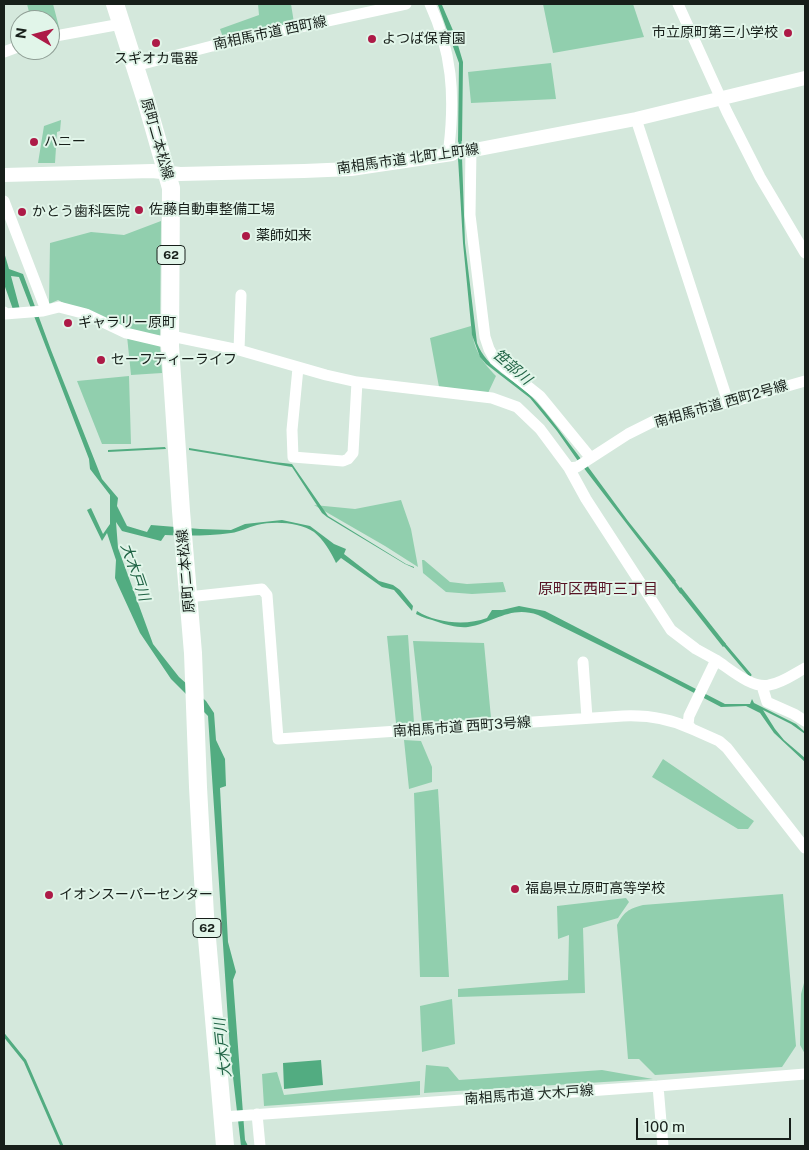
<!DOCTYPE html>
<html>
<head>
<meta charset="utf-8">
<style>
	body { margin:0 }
	#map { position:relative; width:809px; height:1150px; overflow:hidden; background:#d4e8dc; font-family:"Public Sans",sans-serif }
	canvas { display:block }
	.frame { position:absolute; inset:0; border:5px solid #171f1a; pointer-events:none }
	.north { position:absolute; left:10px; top:10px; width:50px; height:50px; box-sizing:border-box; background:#e1f5e9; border:1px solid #909f96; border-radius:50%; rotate:278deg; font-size:14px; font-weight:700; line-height:20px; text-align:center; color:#171f1a }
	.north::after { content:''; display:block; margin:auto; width:18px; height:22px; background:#ad1a47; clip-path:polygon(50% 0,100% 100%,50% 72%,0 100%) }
	.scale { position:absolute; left:636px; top:1118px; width:155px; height:22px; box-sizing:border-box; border:2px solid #171f1a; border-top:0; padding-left:6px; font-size:15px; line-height:18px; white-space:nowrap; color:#171f1a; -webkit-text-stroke:4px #e1f5e9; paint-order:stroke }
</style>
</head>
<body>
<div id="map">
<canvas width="809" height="1150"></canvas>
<div class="frame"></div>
<div class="north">N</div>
<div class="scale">100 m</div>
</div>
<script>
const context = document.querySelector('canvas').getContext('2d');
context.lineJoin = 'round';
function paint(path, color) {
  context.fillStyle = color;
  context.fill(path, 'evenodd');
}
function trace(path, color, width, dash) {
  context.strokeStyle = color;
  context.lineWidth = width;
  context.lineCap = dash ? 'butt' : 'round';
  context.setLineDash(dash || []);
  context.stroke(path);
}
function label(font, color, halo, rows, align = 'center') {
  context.font = font + ' "Public Sans","Noto Sans JP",sans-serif';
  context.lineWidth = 4;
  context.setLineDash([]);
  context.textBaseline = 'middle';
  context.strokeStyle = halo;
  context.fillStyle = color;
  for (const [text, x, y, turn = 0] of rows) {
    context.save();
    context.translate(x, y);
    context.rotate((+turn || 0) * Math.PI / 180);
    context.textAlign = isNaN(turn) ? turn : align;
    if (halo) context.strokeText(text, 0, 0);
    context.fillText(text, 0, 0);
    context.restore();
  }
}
const green = new Path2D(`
	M27,4H53L60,31L50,33V20H31Z
	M258,4H291L294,23L224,40L220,29L259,15Z
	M543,4H633L644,37L553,53Z
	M551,63L556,99L471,103L468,72Z
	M61,120L60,131L57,132L55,163H38L44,126Z
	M161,221L160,338C127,330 88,317 58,300L49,304L50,243L91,232L124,235Z
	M471,326C474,350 480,359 496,376L488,393L439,387L430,338Z
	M127,336L160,346L162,373L131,375Z
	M129,376L131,444H102L77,381Z
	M401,500L411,529L418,567L385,546L314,505L355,509Z
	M422,560H424L450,582L467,584L503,582L506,592L472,594L446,592L423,573Z
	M408,635L414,723H396L387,636Z
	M413,641L484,643L491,718L422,723Z
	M404,740L421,741L432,767V782L409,789Z
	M663,759L754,821L748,829H738L652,777Z
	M438,789L449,977H420L414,793Z
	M783,894L796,1046L782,1067L655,1075L639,1059H628L617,925C624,912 628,909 643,905Z
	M626,898L629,902L618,918L583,928L585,993L458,997V989L568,980L569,935L558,939L557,906Z
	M804,983H805V1054L800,1045L801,994Z
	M452,999L455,1044L422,1052L420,1006Z
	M426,1065L448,1067L459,1080L602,1070L653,1079L424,1093Z
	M277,1072L284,1095L420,1081V1095L264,1106L262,1074Z`);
const water = new Path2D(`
	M438,5H442L455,35L463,62L462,141L458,142L459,63Z
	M462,157L465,243L477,343C487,369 513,378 532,397C550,416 565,438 581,459L578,461L557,431L530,398L486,364L480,357L472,335L463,243L458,158Z
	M4,252L9,269L23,274L51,350L102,479L118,498L117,506L127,526L147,532L151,525L200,529L231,530L245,524L282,520L310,526L334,544L346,549L344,554L379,581L393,585L400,590L413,606L412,611L394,590L382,587L341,558L336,563C331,552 323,539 314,532C299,522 274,521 257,525C248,527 240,532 231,533C209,536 187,536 165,535L161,541L122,531L116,522L118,548L153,644L179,677L206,701L214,713L216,740L225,759L226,786L220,788L228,942L236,972L233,980L245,1140L248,1146H241L230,1051L208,716L171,679L140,633L118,585L115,578L116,560L107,533L102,541L87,510L91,508L103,534L110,524V495L90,469L89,459L19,277L11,276L22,317L16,318L4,284Z
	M165,447L166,449L108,452V450Z
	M189,448L274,462L292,464L328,516L406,564L414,567V568L405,564L327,517L322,513L292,467L189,450Z
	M586,464L628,521L676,581L673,584L583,467Z
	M681,587L726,644L723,647L678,590Z
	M519,606L545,611L725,704H750L752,699L754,703L796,724L805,732V734L791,724L763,710L775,729L784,740L805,758V762L774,733L760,713L746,706L721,707L656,673L538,615C510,605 494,623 468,627C458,628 447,625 438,622C430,619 423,618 416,614L417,611C436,623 466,626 487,618L492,610H502Z
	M321,1060L323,1085L284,1089L283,1063Z`);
const stream = new Path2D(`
	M460,138V161
	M673,581L681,592
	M723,643L750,675
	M4,1035L25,1061L62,1146`);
const minor = new Path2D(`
	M430,4C452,52 455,95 449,147
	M678,4L727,112L760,177L805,253
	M50,37L121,24
	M4,52L20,46
	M135,66L212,46L406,4
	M636,119L728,402
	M471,150L470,215L485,337L489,349L495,360L540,396L590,457
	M4,201L46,310
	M4,312L5,314L43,311L59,307L86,314L126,333L160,341L170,342
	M176,337L239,350L326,375L357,382L492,398L517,407L540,429L569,468L586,499L671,630L696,649L716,660
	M239,350L241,295
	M298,368L292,430L293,457L343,461L348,459L353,453L357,382
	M569,468L577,467L628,434L658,419L735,401L805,381
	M188,597L262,589L267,595L278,739L623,716C646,715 671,719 692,729L688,725L689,716L716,660C730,669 752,689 769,685C782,683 794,674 805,668
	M583,662L587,718
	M762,686L767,702L794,714L805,721
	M692,729L719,741L727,748L805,848
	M658,1086L663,1146
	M257,1114L260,1146
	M223,1117L658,1086L805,1074`);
const tertiary = new Path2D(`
	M469,151L636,119L805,78
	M4,175L152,171L180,174L304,171L351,169L452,154`);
const primary = new Path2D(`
	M115,4L147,104L171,188L170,346L181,511L193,653L198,787L205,915L225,1146`);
const markers = [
	[788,33,5,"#ad1a47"],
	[372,39,5,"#ad1a47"],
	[156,43,5,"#ad1a47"],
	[34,142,5,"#ad1a47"],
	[139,210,5,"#ad1a47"],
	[22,212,5,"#ad1a47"],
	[246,236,5,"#ad1a47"],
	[68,323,5,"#ad1a47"],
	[101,360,5,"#ad1a47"],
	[515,889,5,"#ad1a47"],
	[49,895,5,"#ad1a47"]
];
const shields = [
	[171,255,28],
	[207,928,28]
];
const shieldNames = [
	["62",171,255],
	["62",207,928]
];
const streetNames = [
	["南相馬市道 西町線",270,33,-12],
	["原町二本松線",157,139,74],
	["南相馬市道 北町上町線",408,159,-8],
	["南相馬市道 西町2号線",721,404,-16],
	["原町二本松線",186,571,-95],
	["南相馬市道 西町3号線",462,727,-4],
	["南相馬市道 大木戸線",529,1095,-4]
];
const poiNames = [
	["市立原町第三小学校",778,33,"right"],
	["よつば保育園",382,39],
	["スギオカ電器",156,59,"center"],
	["ハニー",44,142],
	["佐藤自動車整備工場",149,210],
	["かとう歯科医院",32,212],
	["薬師如来",256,236],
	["ギャラリー原町",78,323],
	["セーフティーライフ",111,360],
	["福島県立原町高等学校",525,889],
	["イオンスーパーセンター",59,895]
];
const waterNames = [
	["笹部川",512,367,41],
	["大木戸川",135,572,71],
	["大木戸川",223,1048,-96]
];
const neighbourhoodNames = [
	["原町区西町三丁目",598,589]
];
paint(green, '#91cfae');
paint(water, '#52ac81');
trace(stream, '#52ac81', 3);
trace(minor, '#fff', 11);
trace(tertiary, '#fff', 14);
trace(primary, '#fff', 18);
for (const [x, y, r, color] of markers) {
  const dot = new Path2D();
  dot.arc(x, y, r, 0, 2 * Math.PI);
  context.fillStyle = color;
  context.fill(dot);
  trace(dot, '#e1f5e9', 2);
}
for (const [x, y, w] of shields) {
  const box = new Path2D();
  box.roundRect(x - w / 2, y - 9.5, w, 19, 4);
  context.fillStyle = '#e1f5e9';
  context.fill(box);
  trace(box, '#171f1a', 1);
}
label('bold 12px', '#171f1a', null, shieldNames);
label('14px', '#171f1a', '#e1f5e9', streetNames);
label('14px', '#171f1a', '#e1f5e9', poiNames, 'left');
label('italic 15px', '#206345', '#e1f5e9', waterNames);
label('15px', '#571324', '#e1f5e9', neighbourhoodNames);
</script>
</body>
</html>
